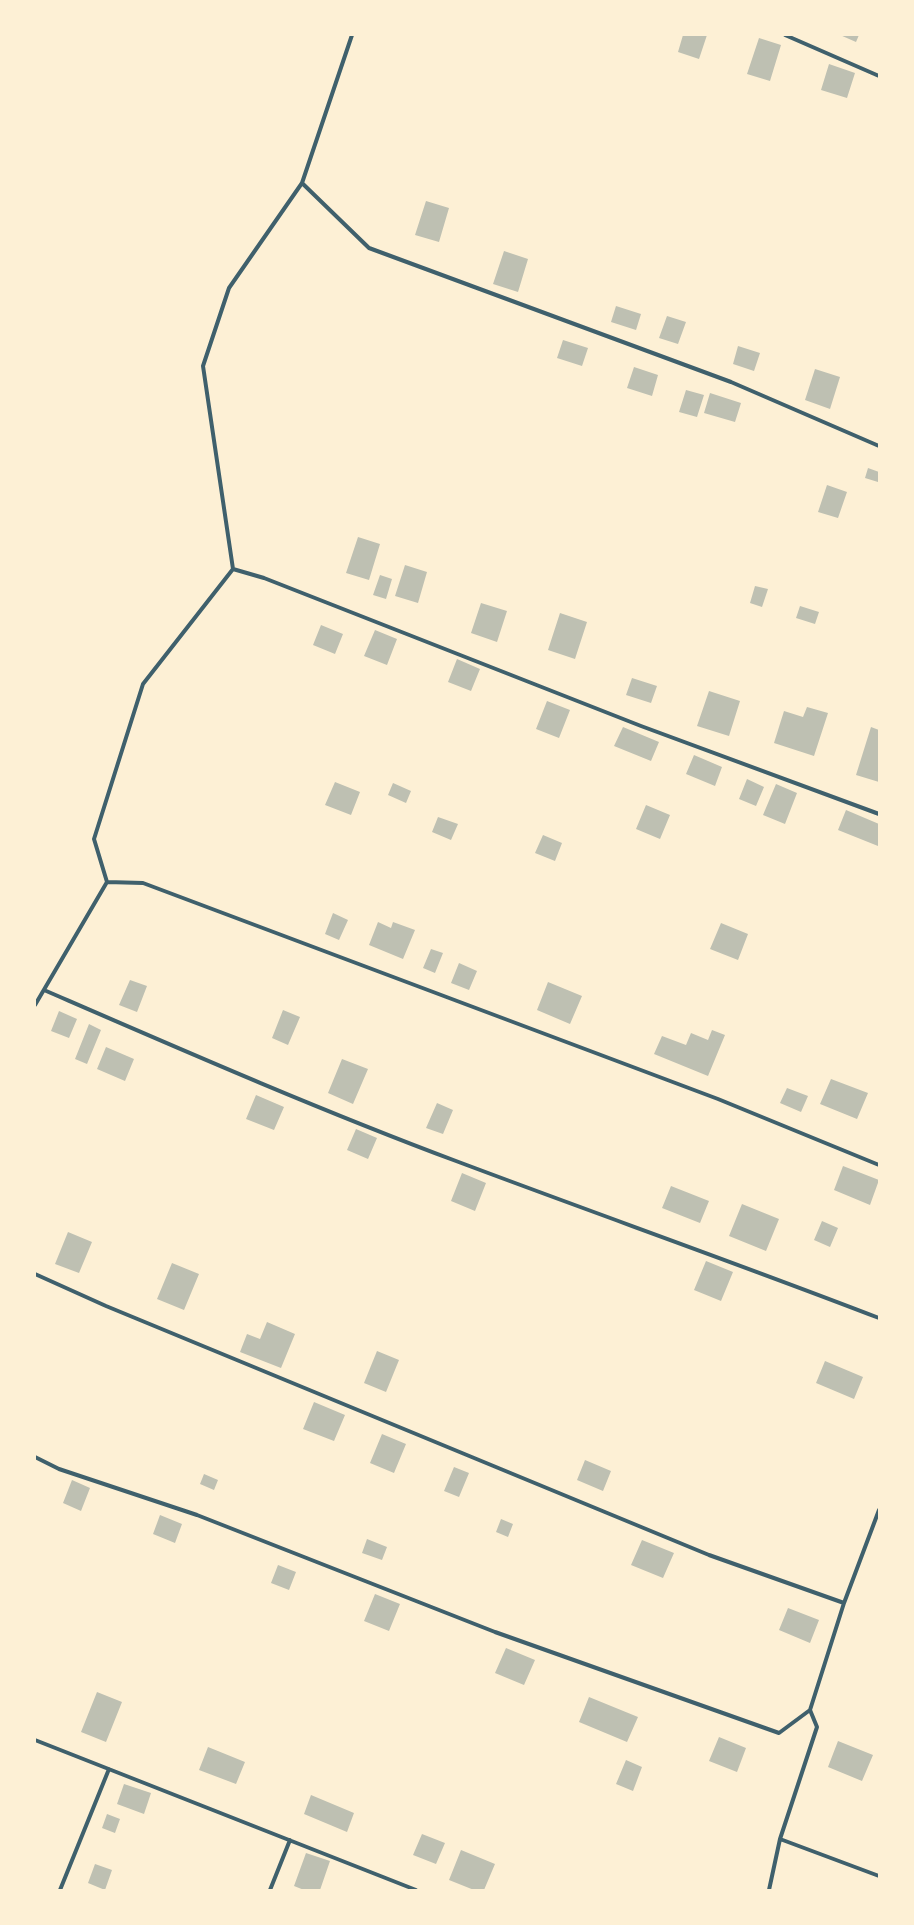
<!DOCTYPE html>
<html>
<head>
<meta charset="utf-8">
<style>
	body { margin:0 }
	#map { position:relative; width:914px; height:1925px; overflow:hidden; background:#fdf0d5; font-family:Georgia,serif }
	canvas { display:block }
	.frame { position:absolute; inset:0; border:36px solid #fdf0d5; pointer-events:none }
</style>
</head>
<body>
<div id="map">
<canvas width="914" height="1925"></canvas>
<div class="frame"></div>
</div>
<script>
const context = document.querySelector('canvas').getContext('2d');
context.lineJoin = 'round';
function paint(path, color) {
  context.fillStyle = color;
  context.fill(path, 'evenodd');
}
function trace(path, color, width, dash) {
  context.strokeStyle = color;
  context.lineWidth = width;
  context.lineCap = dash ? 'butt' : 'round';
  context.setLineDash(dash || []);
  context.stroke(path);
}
const building = new Path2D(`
	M683,35H707L699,59L678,52Z
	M840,35H859L856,42Z
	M759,38L781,45L770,81L747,74Z
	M829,64L855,73L847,98L821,90Z
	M426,201L449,208L439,242L415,235Z
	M504,251L528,259L518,292L493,284Z
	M616,306L641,314L636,330L611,322Z
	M667,316L686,322L678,344L659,338Z
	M563,340L588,348L582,366L557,358Z
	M738,346L760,353L754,371L733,364Z
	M634,367L658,375L652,396L627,388Z
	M815,369L840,377L830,409L805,400Z
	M686,390L704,395L697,417L679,412Z
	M710,393L741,403L735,422L704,413Z
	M868,468L879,472L878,482L865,478Z
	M827,485L847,492L838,518L818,512Z
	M358,537L380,544L369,580L346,573Z
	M405,565L427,572L418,603L395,596Z
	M380,575L392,579L386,599L373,595Z
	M755,586L768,589L762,607L750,603Z
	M481,603L507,611L497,642L471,633Z
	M800,606L819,612L815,624L796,618Z
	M560,613L587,622L575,659L548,650Z
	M321,625L343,634L335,654L313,645Z
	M375,630L397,639L387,665L364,656Z
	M457,659L480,669L471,691L448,682Z
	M632,678L657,686L651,703L626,695Z
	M709,691L740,701L729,736L697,726Z
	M547,701L570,710L559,738L536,729Z
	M807,707L828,713L814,756L774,743L784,711L803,717Z
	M623,727L659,742L651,761L614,746Z
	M871,727L879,730V782L856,775Z
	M694,755L722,767L715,786L686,774Z
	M747,779L764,787L756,806L739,799Z
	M335,782L360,792L351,815L325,805Z
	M393,783L411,791L406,803L388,795Z
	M776,784L797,793L785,824L763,815Z
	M646,805L670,815L660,839L636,829Z
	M846,810L879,824L878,846L838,830Z
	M438,817L458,824L451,840L432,832Z
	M543,835L562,843L555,861L535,853Z
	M333,913L348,920L339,940L325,934Z
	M378,922L391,928L393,922L415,930L403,959L369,945Z
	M721,923L748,934L738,960L710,949Z
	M431,949L443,953L435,973L423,968Z
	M459,963L477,971L469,990L451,983Z
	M130,980L147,986L137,1012L119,1005Z
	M548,982L582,996L570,1024L537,1010Z
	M283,1010L300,1017L288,1045L272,1038Z
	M59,1011L77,1019L69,1038L51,1031Z
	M89,1024L101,1030L87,1064L75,1059Z
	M712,1030L725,1035L708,1076L654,1054L662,1036L686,1045L691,1033L708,1040Z
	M106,1047L134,1059L125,1081L97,1069Z
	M342,1059L368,1069L353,1104L328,1093Z
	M831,1079L868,1093L857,1119L820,1104Z
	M787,1088L808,1096L801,1112L780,1103Z
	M256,1095L284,1107L274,1130L246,1119Z
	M437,1103L453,1110L443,1134L426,1128Z
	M356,1129L377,1138L368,1159L347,1150Z
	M843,1166L879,1180L870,1205L834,1190Z
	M462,1173L486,1183L475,1211L451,1201Z
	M671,1186L709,1201L700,1223L662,1208Z
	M742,1204L779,1219L766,1251L729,1236Z
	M822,1221L838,1228L830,1247L814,1240Z
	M68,1232L92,1242L79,1273L55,1264Z
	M706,1261L733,1272L721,1301L694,1290Z
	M172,1263L199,1274L184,1310L157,1299Z
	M267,1322L295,1334L281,1368L240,1352L247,1334L260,1339Z
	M377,1351L399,1360L386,1392L364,1383Z
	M825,1361L863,1377L854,1399L816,1383Z
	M314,1402L345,1415L334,1441L303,1429Z
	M382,1434L406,1444L394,1473L370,1463Z
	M585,1460L611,1471L603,1491L577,1480Z
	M454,1467L469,1473L459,1497L444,1491Z
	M204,1474L218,1480L214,1490L200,1484Z
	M72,1480L90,1488L81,1511L63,1503Z
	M160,1515L182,1524L175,1543L153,1534Z
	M501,1519L513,1524L508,1537L496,1532Z
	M367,1539L387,1547L382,1560L362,1553Z
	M642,1540L674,1553L663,1578L631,1565Z
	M278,1565L296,1572L289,1590L271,1583Z
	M375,1594L400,1604L389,1631L364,1621Z
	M788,1608L819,1620L810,1643L779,1630Z
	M506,1648L535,1660L524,1685L495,1673Z
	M97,1692L122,1702L106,1742L81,1732Z
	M589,1697L638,1717L627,1742L579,1722Z
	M719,1737L746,1748L737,1772L709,1761Z
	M838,1741L873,1755L862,1781L828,1767Z
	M208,1747L245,1762L236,1784L199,1770Z
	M626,1760L642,1767L633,1791L616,1784Z
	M124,1784L151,1793L144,1814L117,1804Z
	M311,1795L354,1813L347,1832L304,1814Z
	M107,1814L120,1819L115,1833L102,1828Z
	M422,1834L445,1843L436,1864L413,1855Z
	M461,1850L495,1864L484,1890H474L449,1880Z
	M306,1853L330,1861L320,1890H304L294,1886Z
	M95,1864L112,1870L105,1890L88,1883Z`);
const service = new Path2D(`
	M352,35L302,183L369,248L731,382L879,446
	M785,35L879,76
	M233,569L264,578L641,726L879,814
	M107,882L143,883L718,1099L879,1165
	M44,990C180,1049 317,1109 456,1161C597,1214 739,1264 879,1318
	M35,1005L107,882L94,839L143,684L233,569L203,366L229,288L302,183
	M35,1274L106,1306L709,1555L844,1603
	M35,1457L59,1469L197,1515L495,1632L779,1733L810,1710L844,1603L879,1510
	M35,1740L416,1890
	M780,1839L879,1876
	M60,1890L109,1769
	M270,1890L290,1840
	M769,1890L780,1839L817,1727L810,1710`);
paint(building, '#bec0b2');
trace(service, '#3f606c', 4);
</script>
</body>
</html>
